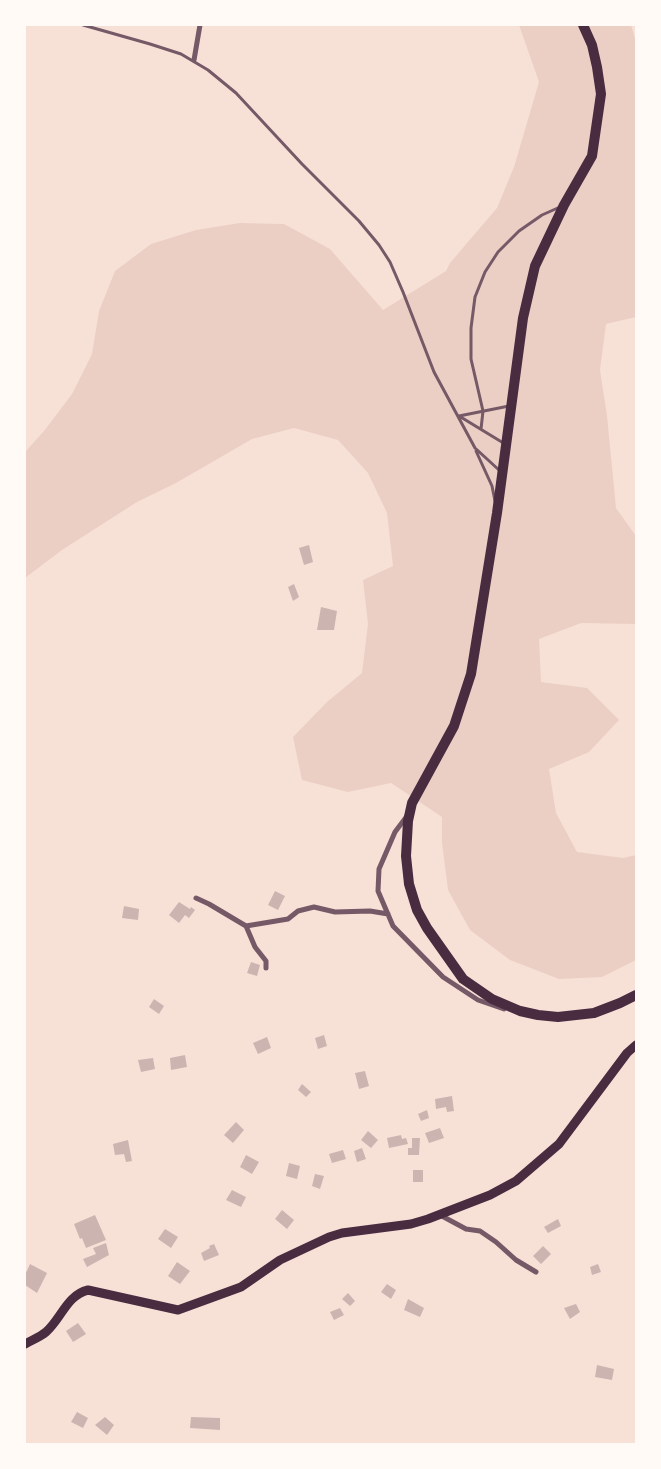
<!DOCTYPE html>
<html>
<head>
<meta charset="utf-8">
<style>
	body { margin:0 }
	#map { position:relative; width:661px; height:1469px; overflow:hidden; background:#f7e1d7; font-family:"Asap Condensed",sans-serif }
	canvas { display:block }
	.frame { position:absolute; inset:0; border:26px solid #fffaf5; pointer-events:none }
</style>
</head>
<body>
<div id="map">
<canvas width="661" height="1469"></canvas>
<div class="frame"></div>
</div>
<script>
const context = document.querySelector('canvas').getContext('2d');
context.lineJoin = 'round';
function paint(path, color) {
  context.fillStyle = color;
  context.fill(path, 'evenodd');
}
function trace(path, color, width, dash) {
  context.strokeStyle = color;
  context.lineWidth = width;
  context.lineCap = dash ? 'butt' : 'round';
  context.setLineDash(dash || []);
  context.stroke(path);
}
const green = new Path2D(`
	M519,25H631L636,42V317L606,324L600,370L607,416L616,508L636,536V624L581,623L539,639L541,682L587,688L619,720L589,752L549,769L556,813L577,852L623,858L636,855V960L602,977L559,979L510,960L470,930L448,890L442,843V817L391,783L348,792L302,780L293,737L327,702L362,673L368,624L363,580L393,566L387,513L368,473L338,440L294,428L252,439L176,483L137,502L62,550L25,578V452L44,431L72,394L92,354L99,311L115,271L151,244L196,230L240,223L284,224L330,249L383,310L446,271L450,263L497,208L514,167L539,82Z`);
const building = new Path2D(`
	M309,545L313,562L304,565L299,548Z
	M294,584L299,597L293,601L288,587Z
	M321,607L337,611L334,630H317Z
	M275,891L285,896L278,910L268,905Z
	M179,902L190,909L191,907L195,910L189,918L185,915L179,923L169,915Z
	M124,906L139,909L138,920L122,918Z
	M251,962L260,965L257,976L247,973Z
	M154,999L164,1006L159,1014L149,1007Z
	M324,1035L327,1046L318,1049L315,1038Z
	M267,1037L271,1048L258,1054L253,1043Z
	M185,1055L187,1067L171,1070L170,1058Z
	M153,1058L155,1069L141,1072L138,1060Z
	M365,1071L369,1086L359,1089L355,1073Z
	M302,1084L311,1092L306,1097L298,1090Z
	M452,1096L454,1111L447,1112L446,1107L436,1109L435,1099Z
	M427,1110L429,1118L421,1121L418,1114Z
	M236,1122L244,1130L233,1143L224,1135Z
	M440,1128L444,1138L429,1143L425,1133Z
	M368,1131L378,1140L371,1148L361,1140Z
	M401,1135L402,1139L406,1138L408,1144L389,1148L387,1138Z
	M412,1138H420L419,1155H408V1148H412Z
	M128,1140L132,1161L126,1162L124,1154L115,1155L113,1144Z
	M362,1148L366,1159L357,1162L354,1151Z
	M343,1150L346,1159L332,1163L329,1154Z
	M246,1155L259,1162L252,1174L240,1167Z
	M289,1163L300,1166L297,1179L286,1176Z
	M413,1170H423V1182H413Z
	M315,1174L324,1176L320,1189L312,1186Z
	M232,1190L246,1197L241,1207L226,1200Z
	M282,1210L294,1220L287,1229L275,1219Z
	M95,1215L106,1240L86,1248L82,1238L80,1239L74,1224Z
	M558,1219L561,1226L548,1233L544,1227Z
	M165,1229L178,1237L171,1248L158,1239Z
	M106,1243L109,1255L87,1267L83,1259L96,1254L93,1248Z
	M214,1244L219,1255L204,1261L201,1253L210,1248L209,1246Z
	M543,1246L551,1254L541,1264L533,1256Z
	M177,1262L190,1271L180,1284L168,1276Z
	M30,1264L47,1273L37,1293L25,1285V1275Z
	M598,1264L601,1272L592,1275L590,1267Z
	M387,1284L396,1290L391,1299L381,1292Z
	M348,1293L355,1301L350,1306L342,1299Z
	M408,1299L424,1308L420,1317L404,1310Z
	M576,1304L580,1312L570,1319L564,1308Z
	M340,1308L344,1315L334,1320L330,1312Z
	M78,1323L86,1334L73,1342L66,1331Z
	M597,1365L614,1369L612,1380L595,1377Z
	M77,1412L88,1418L83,1428L71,1422Z
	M105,1417L114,1425L107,1435L95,1425Z
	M191,1417L220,1418V1430L190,1428Z`);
const service = new Path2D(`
	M83,25L150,44L181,54L208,70L236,93L302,164L359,221L379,245L390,262L403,292L434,372L475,448L499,470
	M459,416L505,444
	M459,416L509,406
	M481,429L483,411L471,359V328L475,297L485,272L498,252L519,231L542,215L560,207
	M476,451L492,486L495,501`);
const minor = new Path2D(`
	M194,60L200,25
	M407,816L395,832L379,869L378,891L393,926L443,977L478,1000L504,1009
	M196,898L209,904L246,926L288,919L298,911L314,907L335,912L370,911L388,914
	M246,926L255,947L266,961V968
	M440,1215L466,1229L480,1231L496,1242L516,1260L536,1272`);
const secondary = new Path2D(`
	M25,1344C32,1340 40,1337 46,1332C61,1319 67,1295 88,1290L178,1310L241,1287L280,1260L329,1237L342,1233L411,1224L428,1219L490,1195L516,1181L559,1144L627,1053L636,1045`);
const trunk = new Path2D(`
	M583,25L592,45L597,67L601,94L592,156L564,205L535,266L523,318L497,513L471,674L454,726L412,803L408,821L406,856L409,884L417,910L427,928L463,979L492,999L520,1011L538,1015L558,1017L594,1013L620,1003L636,995`);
paint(green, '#ebcfc5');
paint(building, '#ccb4b1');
trace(service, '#755966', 3);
trace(minor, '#755966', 5);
trace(secondary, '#4a2c40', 9);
trace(trunk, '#4a2c40', 10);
</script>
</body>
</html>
